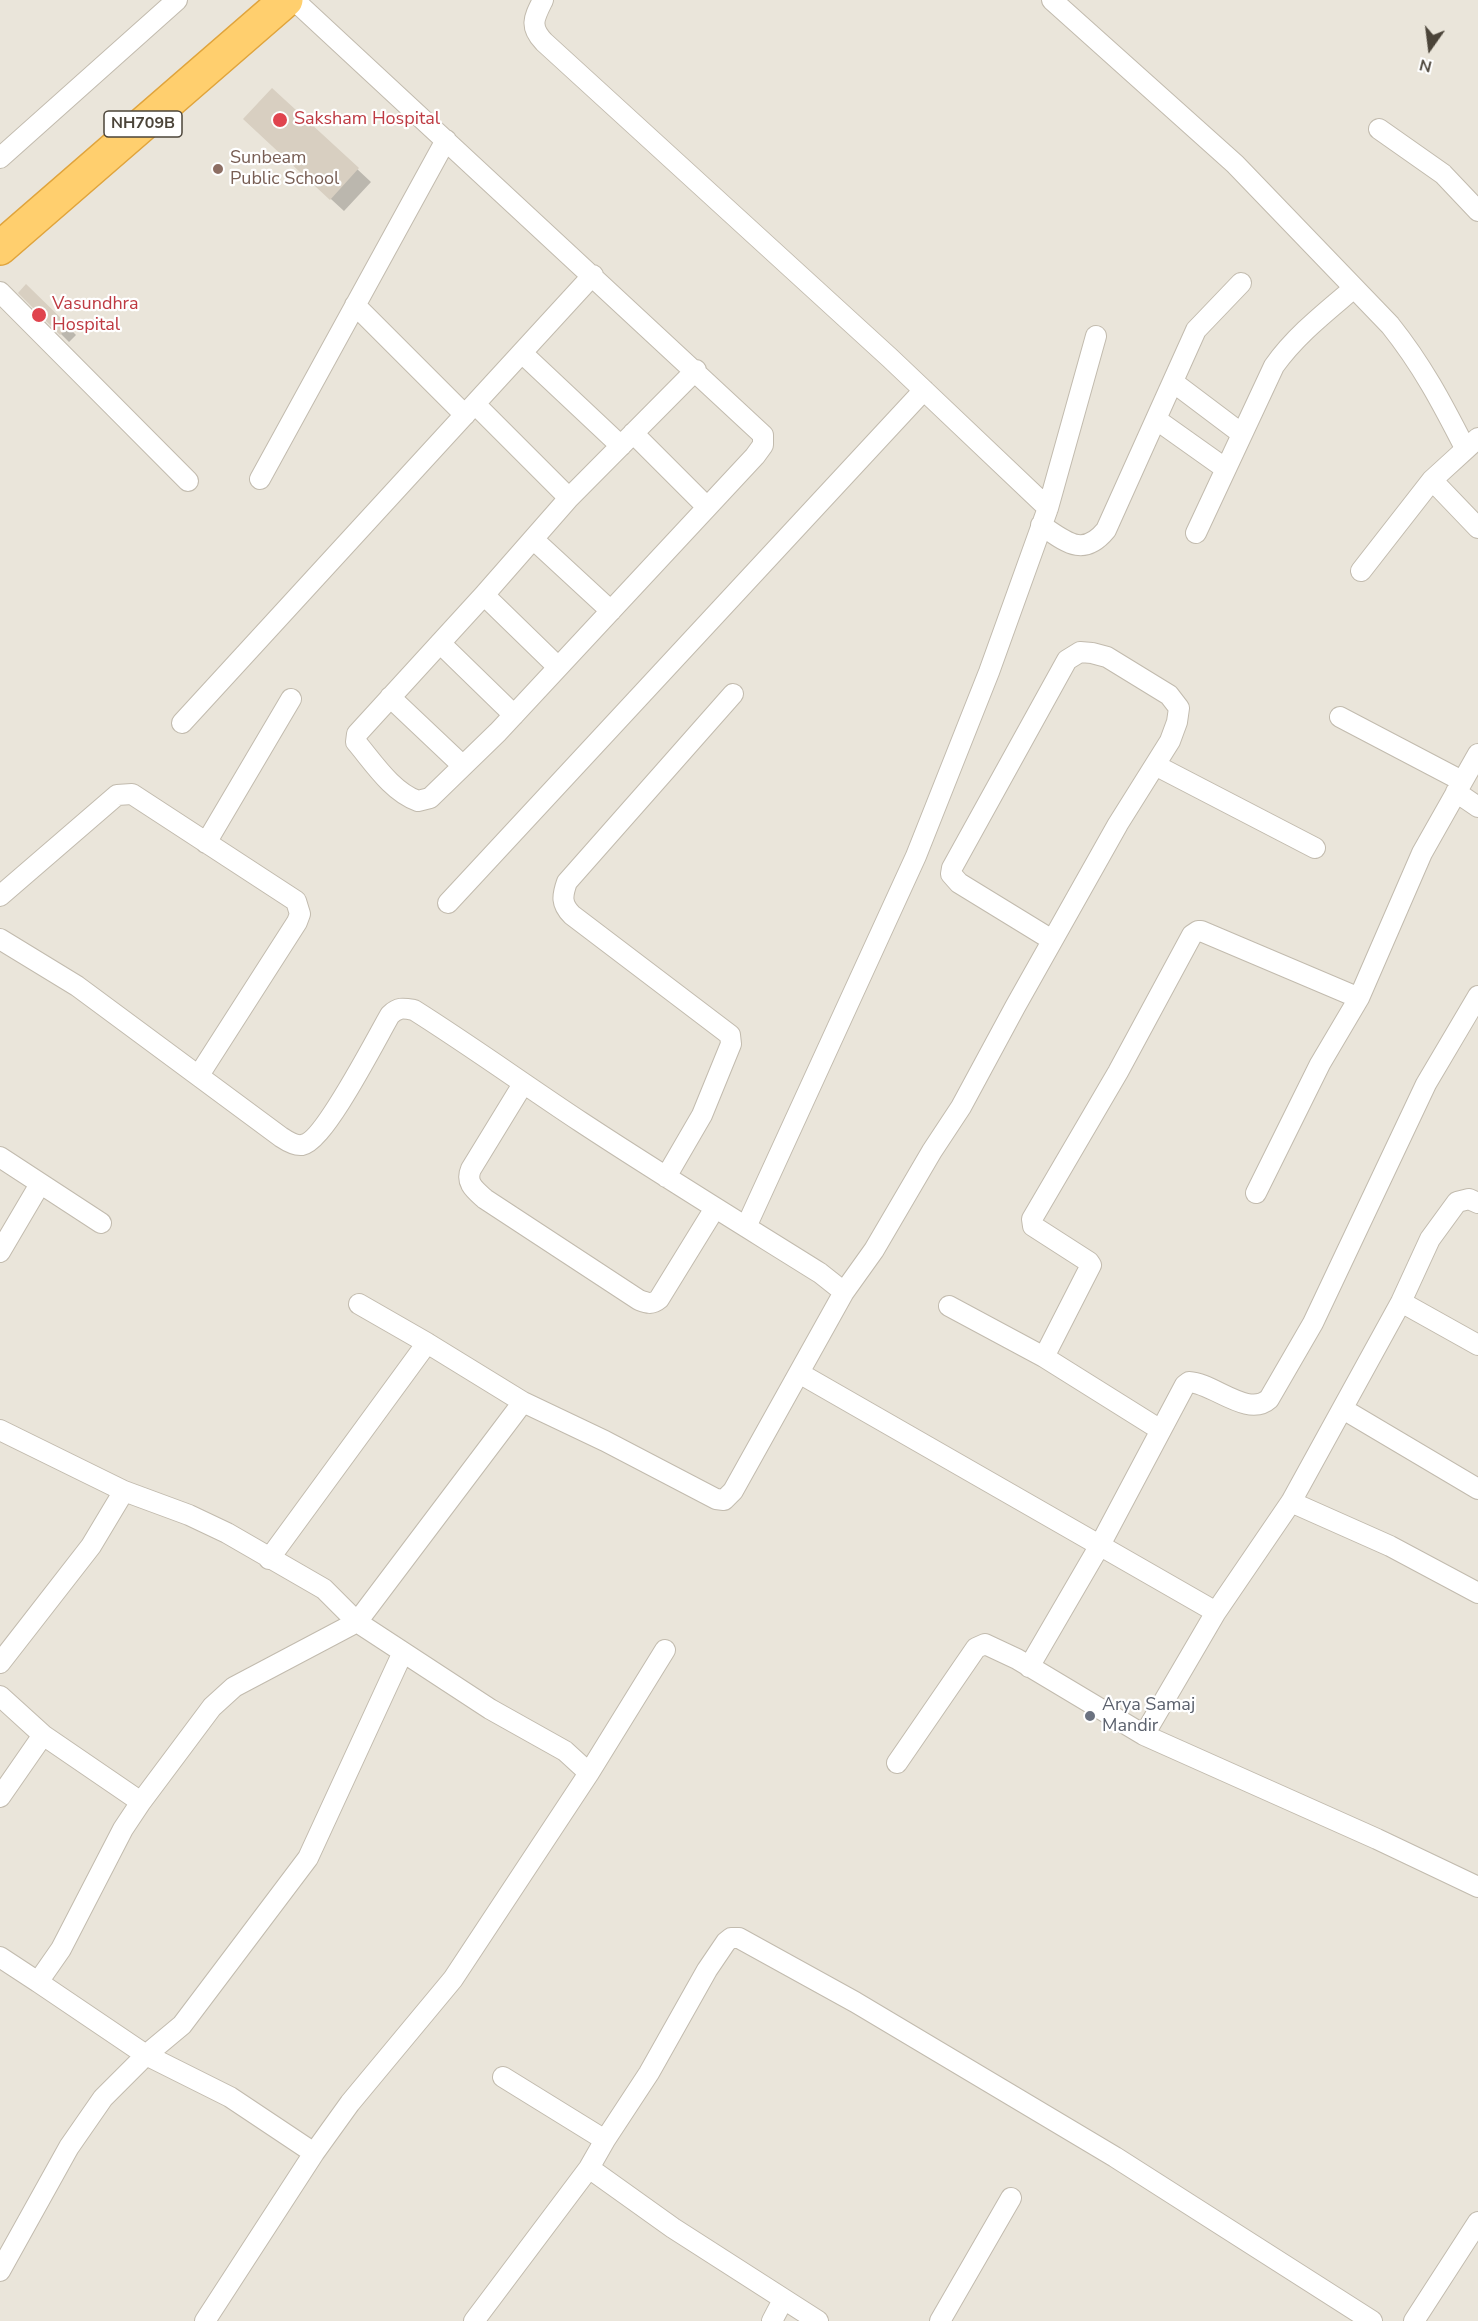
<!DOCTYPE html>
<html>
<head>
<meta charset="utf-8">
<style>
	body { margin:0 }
	#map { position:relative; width:1478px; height:2321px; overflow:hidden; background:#f6f3ec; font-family:"Nunito Sans",sans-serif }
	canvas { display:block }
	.north { position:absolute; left:1400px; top:18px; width:60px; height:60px; -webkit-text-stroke:4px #fff; paint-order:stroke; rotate:194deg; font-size:16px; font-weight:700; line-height:24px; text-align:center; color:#4b4439 }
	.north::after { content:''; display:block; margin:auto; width:21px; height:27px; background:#4b4439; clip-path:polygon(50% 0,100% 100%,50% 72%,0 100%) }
</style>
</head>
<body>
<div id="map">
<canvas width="1478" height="2321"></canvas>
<div class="north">N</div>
</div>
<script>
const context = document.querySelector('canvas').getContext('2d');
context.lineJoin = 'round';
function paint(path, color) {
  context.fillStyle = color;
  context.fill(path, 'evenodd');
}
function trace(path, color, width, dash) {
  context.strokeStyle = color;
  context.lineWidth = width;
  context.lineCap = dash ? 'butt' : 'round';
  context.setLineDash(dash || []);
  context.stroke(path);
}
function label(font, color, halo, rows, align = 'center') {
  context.font = font + ' "Nunito Sans",sans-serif';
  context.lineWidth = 4.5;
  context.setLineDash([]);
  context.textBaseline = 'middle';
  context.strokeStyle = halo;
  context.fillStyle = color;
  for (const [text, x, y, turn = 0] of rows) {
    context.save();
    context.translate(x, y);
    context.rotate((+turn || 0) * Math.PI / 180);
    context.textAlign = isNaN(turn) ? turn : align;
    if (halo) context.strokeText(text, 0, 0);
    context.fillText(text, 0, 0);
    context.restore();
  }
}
const residential = new Path2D(`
	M0,0H1478V2321H0Z`);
const shadow = new Path2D(`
	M272,90L371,182L344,211L257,131Z
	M27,286L76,335L69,342L20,293Z`);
const building = new Path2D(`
	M272,88L359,168L330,200L243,119Z
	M26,284L69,326L60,335L18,293Z`);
const street = new Path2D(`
	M294,0L763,435V445L755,456L498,732L430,798L418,801C392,792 373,762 356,742L357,734L484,595L569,498L475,404
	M543,0C534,18 529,26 544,42L890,358L1048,508
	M1052,0L1235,164L1390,325C1422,365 1442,403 1465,448
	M1379,129L1443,174L1478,211
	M0,158L177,0
	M0,292L188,481
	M355,305L465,415
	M522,353L621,446
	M1173,382L1242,434
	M1157,420L1226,469
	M633,433L707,507
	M260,479L446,140
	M1432,480L1478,528
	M569,498L696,370
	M1041,525C1066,542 1083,558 1106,530L1196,330L1241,283
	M1196,533L1274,366C1296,335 1326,312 1354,288
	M533,539L611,611
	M1361,571L1432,480L1478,438
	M484,595L558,667
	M440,643L514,715
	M390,697L463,766
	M1340,717L1462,781
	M182,723L593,275
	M1155,765L1315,848
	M1456,792L1478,807
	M206,843L291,699
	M0,896L117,795L132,794L296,901L300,914L297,922L199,1075
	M448,903L924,390
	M0,939L77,986L281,1137C287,1141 295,1146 302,1145C324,1142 377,1037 390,1015C398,1007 403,1008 414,1010C471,1046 525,1085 581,1122C660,1174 740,1223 820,1273L844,1292L874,1250L932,1151L961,1107L1015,1007L1118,824L1170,741L1177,722L1179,708L1169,695L1107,657L1092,653L1080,652L1067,660L952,868L951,874L959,883L1052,940
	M523,1084L471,1169C465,1183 475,1190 485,1199L639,1300C647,1303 652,1305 659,1299L715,1208
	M0,1157L101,1223
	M666,1177L702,1115L731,1044L730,1035L572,915C561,904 562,896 567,882L733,694
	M1256,1193L1320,1064L1359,998L1422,853L1478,754
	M746,1227L916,856L989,672L1048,508L1096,336
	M0,1252L40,1184
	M1401,1302L1478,1345
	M359,1304L427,1343L523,1402
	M949,1306L1044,1357L1159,1429
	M1044,1357L1091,1265L1089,1262L1033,1226L1032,1219L1118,1072L1192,935L1198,931H1201L1359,998
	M799,1373L1216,1612
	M1343,1409L1478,1489
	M0,1430L124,1491L189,1515L227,1533L324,1589L357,1622L490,1709L565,1751L589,1773
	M1291,1502L1390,1546L1478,1593
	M269,1559L427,1343
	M403,1652L308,1858L182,2025L146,2055L230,2097L314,2153L350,2103L453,1979L589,1773L665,1650
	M0,1663L91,1546L124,1491
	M1029,1667L1100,1545L1185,1385L1189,1382C1213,1383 1248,1418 1269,1399L1313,1323L1426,1084L1478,996
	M0,1696L43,1735L141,1802L212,1707L234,1687L357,1622L523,1402L605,1441L716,1499L724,1500L733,1491L844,1292
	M1144,1735L1216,1612L1291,1502L1401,1302L1430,1239L1457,1202L1469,1199L1478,1203
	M897,1763L976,1648L985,1644L1017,1659L1144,1735L1377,1839L1478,1887
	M0,1797L43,1735
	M0,1957L38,1982
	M503,2077L605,2140L649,2073L707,1970L726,1942L731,1938H739L855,2002L1115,2157L1372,2321
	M589,2168L673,2228L818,2321
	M0,2271L69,2147L103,2098L146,2055L38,1982L61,1949L123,1829L141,1802
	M205,2321L314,2153
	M474,2321L589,2168L605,2140
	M772,2321L783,2300
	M940,2321L1011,2198
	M1414,2321L1478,2222`);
const highway = new Path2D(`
	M0,248L286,0`);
const markers = [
	[280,120,8,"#e0444e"],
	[218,169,6,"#8d6e63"],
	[39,315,8,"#e0444e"],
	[1090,1716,6,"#6b7280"]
];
const shields = [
	[143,124,78]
];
const shieldNames = [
	["NH709B",143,124]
];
const healthNames = [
	["Saksham Hospital",294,120],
	["Vasundhra",52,305],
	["Hospital",52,326]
];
const educationNames = [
	["Sunbeam",230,159],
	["Public School",230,180]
];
const worshipNames = [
	["Arya Samaj",1102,1706],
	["Mandir",1102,1727]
];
paint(residential, '#eae5da');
paint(shadow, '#0003');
paint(building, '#d8cfc1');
trace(street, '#c2bbae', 22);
trace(highway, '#e0a43c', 36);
trace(street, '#fff', 20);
trace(highway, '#ffcf6e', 33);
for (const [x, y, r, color] of markers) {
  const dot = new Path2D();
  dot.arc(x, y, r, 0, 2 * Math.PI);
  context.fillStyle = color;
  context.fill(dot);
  trace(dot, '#fff', 2);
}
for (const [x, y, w] of shields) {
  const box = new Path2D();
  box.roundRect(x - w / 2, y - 13, w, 26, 4.5);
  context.fillStyle = '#fff';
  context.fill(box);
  trace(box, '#4b4439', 1.5);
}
label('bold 16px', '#4b4439', null, shieldNames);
label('18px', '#be3a42', '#fff', healthNames, 'left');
label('18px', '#785e54', '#fff', educationNames, 'left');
label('18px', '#5b616d', '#fff', worshipNames, 'left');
</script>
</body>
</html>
